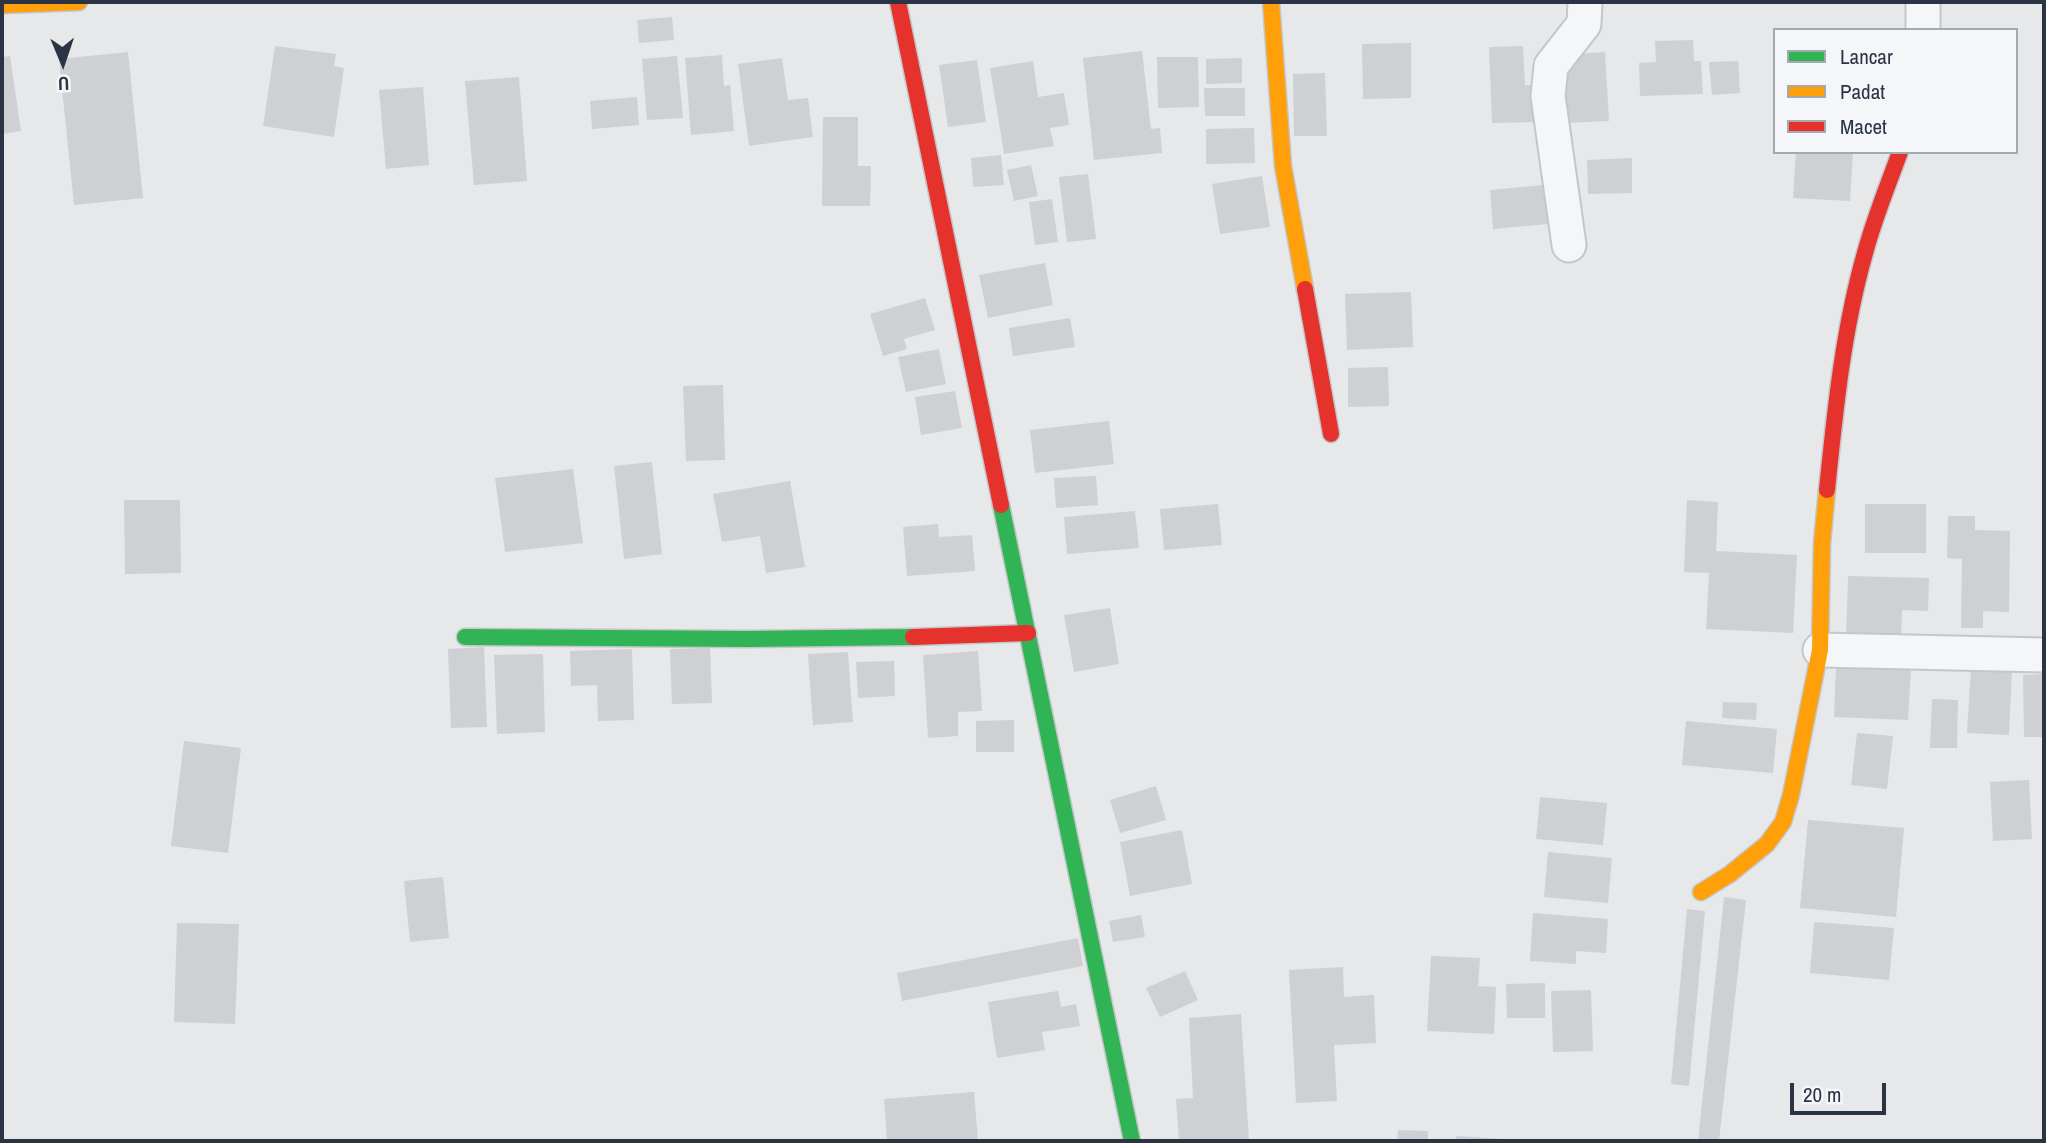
<!DOCTYPE html>
<html>
<head>
<meta charset="utf-8">
<style>
	body { margin:0 }
	#map { position:relative; width:2046px; height:1143px; overflow:hidden; background:#e6e8ea; font-family:"Archivo Narrow",sans-serif }
	canvas { display:block }
	.frame { position:absolute; inset:0; border:4px solid #2b3445; pointer-events:none }
	.legend { position:absolute; left:1773px; top:28px; width:245px; height:126px; box-sizing:border-box; background:#f4f6f9; border:2px solid #a4a8b1; margin:0; padding:9px 12px; list-style:none; font-size:21px; color:#2b3445 }
	.legend li { display:flex; align-items:center; gap:14px; height:35px }
	.legend b { width:35px; border:2px solid #a4a8b1 }
	.north { position:absolute; left:28px; top:28px; width:70px; height:70px; -webkit-text-stroke:5px #f4f6f9; paint-order:stroke; rotate:178deg; font-size:19px; font-weight:700; line-height:28px; text-align:center; color:#2b3445 }
	.north::after { content:''; display:block; margin:auto; width:24px; height:32px; background:#2b3445; clip-path:polygon(50% 0,100% 100%,50% 72%,0 100%) }
	.scale { position:absolute; left:1790px; top:1083px; width:96px; height:32px; box-sizing:border-box; border:4px solid #2b3445; border-top:0; padding-left:9px; font-size:21px; line-height:24px; white-space:nowrap; color:#2b3445; -webkit-text-stroke:5px #f4f6f9; paint-order:stroke }
</style>
</head>
<body>
<div id="map">
<canvas width="2046" height="1143"></canvas>
<div class="frame"></div>
<ul class="legend">
<li><b style="height:9px;background:#30b455"></b>Lancar</li>
<li><b style="height:9px;background:#ff9f0a"></b>Padat</li>
<li><b style="height:9px;background:#e5322d"></b>Macet</li>
</ul>
<div class="north">U</div>
<div class="scale">20 m</div>
</div>
<script>
const context = document.querySelector('canvas').getContext('2d');
context.lineJoin = 'round';
function paint(path, color) {
  context.fillStyle = color;
  context.fill(path, 'evenodd');
}
function trace(path, color, width, dash) {
  context.strokeStyle = color;
  context.lineWidth = width;
  context.lineCap = dash ? 'butt' : 'round';
  context.setLineDash(dash || []);
  context.stroke(path);
}
const building = new Path2D(`
	M672,17L674,40L639,43L637,20Z
	M1693,40L1694,61H1701L1703,94L1640,96L1639,63L1656,62L1655,41Z
	M1411,43V98L1363,99L1362,44Z
	M275,46L336,54L334,66L344,68L334,137L263,126Z
	M1523,46L1525,85H1538L1539,122L1492,123L1489,47Z
	M1142,51L1151,129L1160,128L1162,153L1094,160L1083,58Z
	M128,52L143,198L74,205L59,59Z
	M1605,52L1609,121L1565,123L1561,55Z
	M722,55L724,86L730,85L734,131L691,135L685,58Z
	M10,56L21,131L2,134V57Z
	M677,56L683,118L647,120L642,59Z
	M1157,57H1198L1199,107L1158,108Z
	M782,58L788,100L808,98L813,137L749,146L738,64Z
	M1242,58V83L1206,84V59Z
	M977,60L986,122L948,127L939,65Z
	M1033,61L1038,97L1064,93L1069,125L1050,128L1054,146L1004,154L990,68Z
	M1738,61L1740,93L1712,95L1709,62Z
	M1325,73L1327,136H1294L1293,74Z
	M519,77L527,181L474,185L465,81Z
	M423,87L429,165L386,169L379,90Z
	M1204,88H1245V116H1205Z
	M637,97L639,125L592,129L590,101Z
	M823,117H858V166H871L870,206H822Z
	M1254,128L1255,163L1206,164V129Z
	M1796,152H1853L1850,201L1793,198Z
	M1001,155L1004,185L973,187L971,158Z
	M1632,158V193L1588,194L1587,160Z
	M1031,165L1038,196L1014,201L1007,170Z
	M1088,174L1096,239L1067,242L1059,177Z
	M1262,176L1270,227L1220,234L1212,184Z
	M1544,185L1548,224L1493,229L1490,190Z
	M1052,199L1058,242L1035,245L1029,202Z
	M1045,263L1053,305L988,318L979,275Z
	M1411,292L1413,347L1347,350L1345,294Z
	M925,298L935,330L904,339L907,349L883,356L870,314Z
	M1070,318L1075,347L1013,356L1009,328Z
	M939,349L946,384L906,392L898,357Z
	M1388,367L1389,406L1348,407V368Z
	M723,385L725,460L686,461L683,386Z
	M955,391L962,428L921,435L915,397Z
	M1109,421L1114,464L1035,473L1030,430Z
	M652,462L662,554L624,559L614,466Z
	M573,469L583,543L505,552L495,478Z
	M1096,476L1098,505L1056,508L1054,478Z
	M790,481L805,567L766,573L760,536L722,542L713,494Z
	M124,500H180L181,573L125,574Z
	M1687,500L1718,502L1716,551L1797,555L1793,633L1706,629L1709,573L1684,572Z
	M1218,504L1222,545L1164,550L1160,509Z
	M1865,504H1926V553H1865Z
	M1135,511L1139,548L1067,554L1064,517Z
	M1948,516H1975V530L2010,531L2009,612L1983,611V628H1961L1962,559L1947,558Z
	M938,524L939,537L972,535L975,571L907,576L903,527Z
	M1848,576L1929,578L1928,611L1902,610L1901,641L1846,639Z
	M1110,608L1119,664L1074,672L1064,615Z
	M484,647L487,727L451,728L448,649Z
	M710,648L712,703L672,704L670,649Z
	M632,649L634,720L598,721L597,685L571,686L570,651Z
	M978,651L982,711L958,712V736L928,738L923,655Z
	M848,652L853,722L813,725L808,654Z
	M543,654L545,732L497,734L494,655Z
	M894,661L895,696L858,698L856,662Z
	M1836,665L1911,668L1908,720L1834,717Z
	M1971,667L2012,670L2009,735L1967,733Z
	M2044,674V737H2024L2023,675Z
	M1932,699L1958,700L1957,748H1930Z
	M1723,702L1757,703L1756,720L1722,718Z
	M1014,720V752H976V721Z
	M1686,721L1777,729L1773,773L1682,765Z
	M1857,733L1893,736L1887,789L1851,785Z
	M184,741L241,748L228,853L171,846Z
	M2029,780L2032,839L1993,841L1990,782Z
	M1156,786L1166,820L1120,833L1110,800Z
	M1540,797L1607,803L1603,845L1536,839Z
	M1808,820L1904,828L1896,917L1800,908Z
	M1182,830L1192,884L1130,896L1120,842Z
	M1548,852L1612,858L1608,903L1544,897Z
	M443,877L449,938L410,942L404,881Z
	M1724,897L1746,900L1719,1141H1698Z
	M1687,909L1705,911L1689,1086L1671,1084Z
	M1533,913L1608,919L1606,953L1576,951V964L1530,961Z
	M1141,915L1145,937L1113,942L1109,921Z
	M1814,922L1894,928L1889,980L1810,973Z
	M177,923L239,924L235,1024L174,1022Z
	M1078,938L1083,966L902,1001L897,973Z
	M1431,956L1480,958L1478,986L1496,987L1494,1034L1427,1031Z
	M1343,967L1344,997L1374,995L1376,1043L1334,1045L1337,1101L1296,1103L1289,970Z
	M1185,971L1198,1000L1160,1017L1146,988Z
	M1545,983V1018H1507L1506,984Z
	M1591,990L1593,1051L1553,1052L1551,991Z
	M1058,991L1061,1007L1076,1004L1080,1026L1042,1032L1045,1050L997,1058L988,1002Z
	M1241,1014L1249,1141H1179L1176,1099L1193,1098L1189,1018Z
	M974,1092L978,1141H887L884,1099Z
	M1398,1130L1428,1131V1141H1397Z
	M1456,1136L1505,1139V1141H1456Z`);
const street = new Path2D(`
	M1923,30V2
	M1569,245L1548,96L1551,66L1584,24L1585,2
	M1820,650L2044,655`);
const fast = new Path2D(`
	M1001,505L1132,1141
	M465,637L747,639L913,637`);
const slow = new Path2D(`
	M1271,2L1283,166L1305,289
	M2,5L79,2
	M1701,892L1730,874L1767,844L1783,822L1791,795L1820,650L1822,543L1827,490`);
const jam = new Path2D(`
	M898,2L1001,505
	M1305,289L1331,434
	M1827,490C1835,411 1843,330 1865,253C1874,219 1888,185 1900,152
	M913,637L1028,633`);
paint(building, '#ced0d3');
trace(street, '#c4c6c8', 37);
trace(fast, '#c4c6c8', 19);
trace(slow, '#c4c6c8', 19);
trace(jam, '#c4c6c8', 19);
trace(street, '#f5f6f7', 33);
trace(fast, '#30b455', 16);
trace(slow, '#ff9f0a', 16);
trace(jam, '#e5322d', 16);
</script>
</body>
</html>
